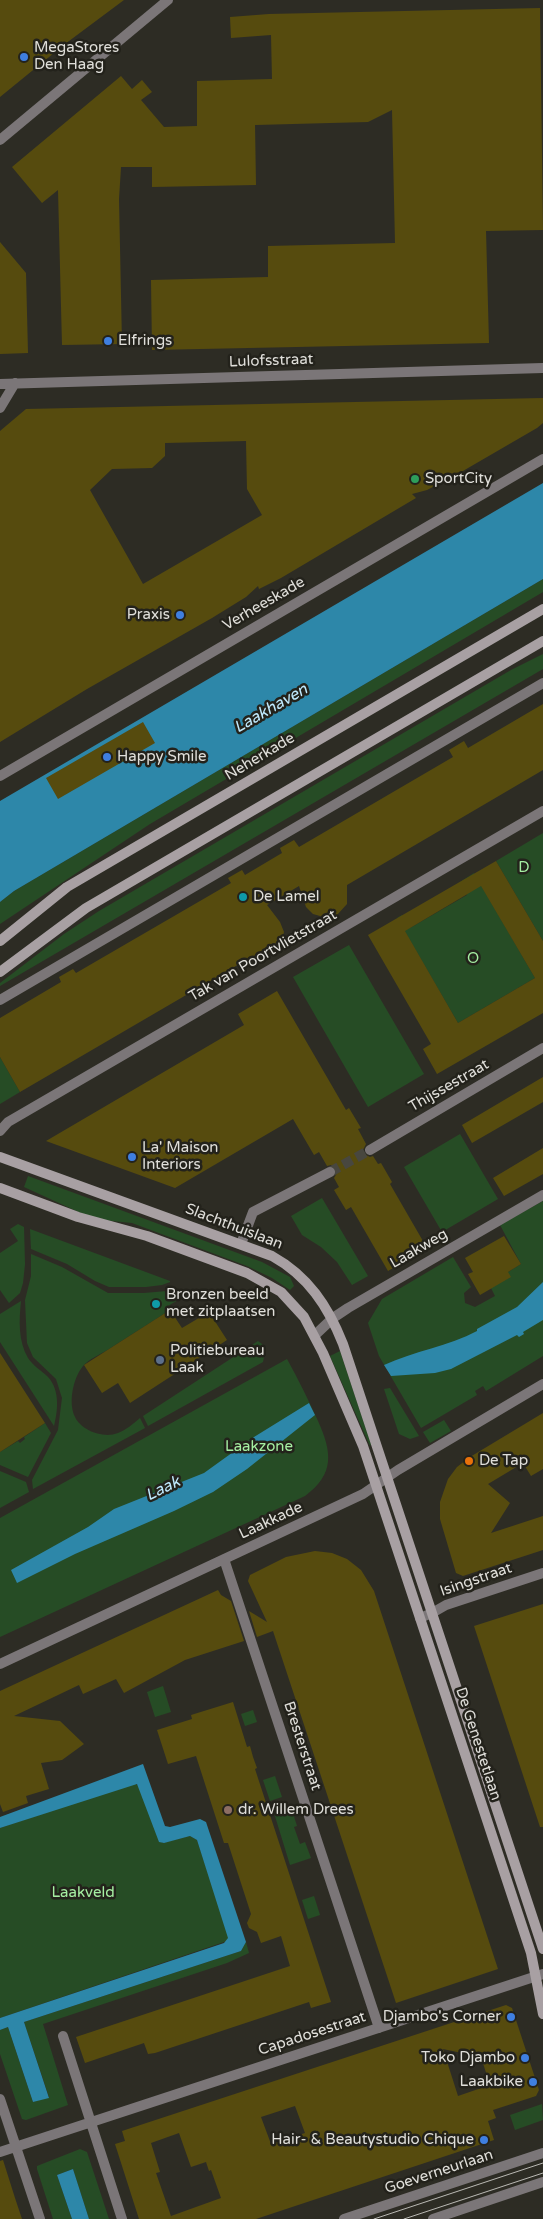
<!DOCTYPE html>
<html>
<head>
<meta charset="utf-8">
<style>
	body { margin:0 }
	canvas { display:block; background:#2d2c24 }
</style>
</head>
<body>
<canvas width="543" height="2219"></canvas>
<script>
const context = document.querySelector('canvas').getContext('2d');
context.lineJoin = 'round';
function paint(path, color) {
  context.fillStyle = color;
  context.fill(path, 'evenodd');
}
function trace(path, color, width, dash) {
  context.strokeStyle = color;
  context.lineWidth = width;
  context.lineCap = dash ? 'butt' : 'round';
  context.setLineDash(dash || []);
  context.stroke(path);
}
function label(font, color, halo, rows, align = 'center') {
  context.font = font + ' "Varela Round",sans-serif';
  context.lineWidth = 5;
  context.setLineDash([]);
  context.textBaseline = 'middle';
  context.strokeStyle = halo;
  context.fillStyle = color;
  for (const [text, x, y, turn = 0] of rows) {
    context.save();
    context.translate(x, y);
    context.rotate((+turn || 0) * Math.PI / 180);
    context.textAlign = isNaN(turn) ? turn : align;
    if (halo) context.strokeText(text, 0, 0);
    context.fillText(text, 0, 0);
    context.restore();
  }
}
const green = new Path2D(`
	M543,579V592L150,824L0,924V902L14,891Z
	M543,654V669L0,986V983L64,934L99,911L511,670Z
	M543,833V941L496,861Z
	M474,873L535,978L458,1023L397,918L402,915L410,928L467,895L460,882Z
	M349,945L424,1074L368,1107L293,977Z
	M0,1057L20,1092L0,1104Z
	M460,1134L498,1199L442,1232L404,1167Z
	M28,1176L262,1262L290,1277L294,1286L290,1290L272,1278L247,1266L132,1223L102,1220L83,1214L24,1187Z
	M322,1198L368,1276L352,1285L337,1262L321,1247L302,1235L291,1216Z
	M543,1201V1356L486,1391L483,1386L475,1391L477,1395L421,1428L379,1356L368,1323L382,1299L453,1257L471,1287L464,1293L465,1303L475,1307L495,1296L491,1288L508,1272L521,1264L500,1225Z
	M18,1224L24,1227L25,1264L23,1283L20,1293L9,1303L0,1290V1253L18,1241L10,1229Z
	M30,1229L170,1281V1282L162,1285L146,1287H109L95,1281L67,1264L31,1249Z
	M31,1254L62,1267L108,1293H144L167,1291L173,1288L188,1294L168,1306L170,1310C150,1323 129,1336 109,1349C101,1354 89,1359 83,1366C73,1378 68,1403 75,1417C81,1430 103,1439 118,1433C126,1430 133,1424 140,1418L145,1428L33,1489L32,1480L58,1430L62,1398L56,1379L33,1357L27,1343L25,1300L31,1276Z
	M21,1301C19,1320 18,1341 28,1358C33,1366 41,1370 48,1377C60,1390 58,1410 54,1426L0,1342V1314Z
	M258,1341L266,1347L263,1362L148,1426L143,1416Z
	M340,1351L371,1444L370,1446L330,1356Z
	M287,1359C298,1379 309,1401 318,1421C332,1452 335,1474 305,1496L0,1637V1518Z
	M390,1388L419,1436L410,1439L399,1434L384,1389Z
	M444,1420L451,1431L430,1443L423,1432Z
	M45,1423L51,1433L28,1477L0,1465V1452L18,1441L20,1443L25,1439L24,1437Z
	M0,1471L26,1482L29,1492L0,1508Z
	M163,1686L171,1712L155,1717L147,1692Z
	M253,1710L257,1722L245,1726L241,1714Z
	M275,1776L282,1797L270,1801L263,1780Z
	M134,1783L139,1786L162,1843L190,1836L197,1840L229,1936L227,1941L0,2018V1828Z
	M291,1807L297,1826L294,1827L300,1844L305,1842L311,1858L290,1865L274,1813Z
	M314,1896L320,1915L308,1919L302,1900Z
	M246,1942L249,1953L227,1963L43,2024L68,2105L26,2120L22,2119L0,2054V2030L8,2027L33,2102L49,2097L24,2022L241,1951Z
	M542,2104L543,2120L515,2130L510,2115Z
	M80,2149L87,2152L109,2219H89L73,2169L57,2175L72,2219H53L37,2169V2166Z`);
const water = new Path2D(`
	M543,483V579L14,891L0,902V801Z
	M543,1282V1320L523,1332L524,1334L519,1337L517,1335L451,1369L435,1373L391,1376L384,1365C414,1351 449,1346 477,1331V1329L517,1307Z
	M309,1403L315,1415L247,1469L213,1492L174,1511L75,1554L17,1583L11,1570L88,1527L114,1509L204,1473L254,1437Z
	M143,1764L165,1826L170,1827L200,1819L206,1822L246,1942L241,1951L24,2022L49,2098L33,2102L8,2027L0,2030V2018L224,1943L228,1938L197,1840L190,1836L164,1843L159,1842L137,1784L0,1828V1817Z
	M73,2169L89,2219H72L57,2175Z`);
const building = new Path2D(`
	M0,0H124L65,44L0,97Z
	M540,8L543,230L486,231L489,343L152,350L151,280L268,277V246L395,243L392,110L368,122L255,125L256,185L152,187V167H121L119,199L122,344L62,345L58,190L42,203L12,167L121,76L132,89L142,80L152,92L141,100L164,127L197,126V81L272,79L271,35L231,38L230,17L269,14Z
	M0,242L26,273L28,353L0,354Z
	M543,398V423L537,428L456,475L427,490L412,494L416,498L281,578L259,589L258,586L246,597L212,618L87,689L0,742V431L26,409ZM246,441L247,489L262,515L143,584L90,490L112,469L152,468L165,456V443Z
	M543,704V770L347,885V904L337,915L327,918L313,914L306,907L299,886L267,905L280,922L284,932L280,946L273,953L263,956H253L20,1092L0,1057V1018L61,982L59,977L73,969L76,973L231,883L228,878L242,870L245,875L282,853L280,848L294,840L299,847L453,757L449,750L464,741L468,748Z
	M143,722L155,743L58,799L46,778Z
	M496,861L543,941V1013L437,1074L423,1049L431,1044L368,935ZM481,886L535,978L458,1023L405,931Z
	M277,991L346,1110L349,1108L361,1128L358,1129L366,1144L363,1150L364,1154L370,1157L373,1156L378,1164L381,1163L392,1182L390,1184L427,1248L388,1271L351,1207L346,1210L334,1190L339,1187L334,1178L337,1173L336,1168L331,1165L327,1166L319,1152L314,1155L293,1119L175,1188L46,1141L244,1025L238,1014Z
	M543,1077V1102L472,1143L462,1125Z
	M543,1148V1174L504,1196L493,1178Z
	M504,1236L521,1264L508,1272L511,1277L480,1295L468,1274L473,1272L465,1258Z
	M170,1310L182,1328L209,1312L227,1340L130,1403L118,1383L102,1393L84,1365Z
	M0,1353L45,1423L0,1452Z
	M543,1413V1469L531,1476L523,1463L488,1484L510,1503L491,1533L543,1516V1550L463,1576L456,1573L440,1519V1502L448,1479L457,1467L470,1457Z
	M315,1551L332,1553L347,1559L361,1570L374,1591L498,1969L396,2003L273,1631L257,1637L249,1611L267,1622L248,1581L250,1575L286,1557Z
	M218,1590L221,1595L231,1601L244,1641L185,1660L124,1693L116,1679L83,1694L79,1685L14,1716L60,1721L84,1744L62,1760L41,1763L49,1789L26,1796L28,1803L3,1812L0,1804V1691Z
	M543,1604V1827H540L474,1626Z
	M233,1702L247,1747L250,1746L253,1757L257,1768L255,1769L331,2002L311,2008L309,2002L155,2053L148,2054L144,2043L85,2063L76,2037L290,1966L281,1936L261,1943L257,1932L249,1928L247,1923L251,1914L228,1843H224L196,1756L168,1764L157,1730L192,1719L191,1715Z
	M506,2005L512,2008L539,2090L536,2096L493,2110L496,2118L488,2121L494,2140L256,2219H172L171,2216L221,2198L211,2170L209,2171L206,2162L191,2167L179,2133L151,2143L160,2172L156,2173L172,2219H139L115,2144L125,2141L122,2131ZM443,2049L481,2057L490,2085L458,2096ZM295,2106L305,2133L271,2144L261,2117Z
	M3,2160L15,2198L22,2219H0V2161Z`);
const pedestrianTunnel = new Path2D(`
	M330,1172L370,1150`);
const pedestrian = new Path2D(`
	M370,1150L543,1048
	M241,1244L253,1212L330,1172`);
const minor = new Path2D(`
	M0,140L168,0
	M0,384L543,368
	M0,408L15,383
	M0,776L543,459
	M0,1000L543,683
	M0,1131L8,1122L543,811
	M315,1335L333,1318L348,1308L543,1195
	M224,1559L379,2028
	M420,1618L432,1613L446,1605L543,1573
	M0,1664L363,1494L398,1470L543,1384
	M63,2036L122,2219
	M0,2099L40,2219
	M0,2152L543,1974`);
const tertiary = new Path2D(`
	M344,2219L543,2153
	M433,2219L543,2182`);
const secondary = new Path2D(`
	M0,941L67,887L543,609
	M0,972L86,908L543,641
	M0,1157L272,1256C308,1276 328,1306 343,1344L543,1949
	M0,1188L78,1217L147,1236L247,1273L281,1292L304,1317L323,1353L363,1446L531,1953L543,2014`);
const tram = new Path2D(`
	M374,2219L543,2163
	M404,2219L543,2173`);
const markers = [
	[24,57,5,"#3f7fe0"],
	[108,341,5,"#3f7fe0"],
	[415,479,5,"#2e9e5b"],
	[180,615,5,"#3f7fe0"],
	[107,757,5,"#3f7fe0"],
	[243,897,5,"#0f9aa8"],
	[132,1157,5,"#3f7fe0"],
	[156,1304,5,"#0f9aa8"],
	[160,1360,5,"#5c6f8a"],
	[469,1461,5,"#e8710a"],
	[228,1810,5,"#8d6e63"],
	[511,2017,5,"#3f7fe0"],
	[525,2058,5,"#3f7fe0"],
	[533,2082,5,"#3f7fe0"],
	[484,2140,5,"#3f7fe0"]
];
const poiNames = [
	["MegaStores",34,48],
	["Den Haag",34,65],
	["Elfrings",118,341],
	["SportCity",425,479],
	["Praxis",170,615,"right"],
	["Happy Smile",117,757],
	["De Lamel",253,897],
	["La' Maison",142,1148],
	["Interiors",142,1165],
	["Bronzen beeld",166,1295],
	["met zitplaatsen",166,1312],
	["Politiebureau",170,1351],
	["Laak",170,1368],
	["De Tap",479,1461],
	["dr. Willem Drees",238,1810],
	["Djambo's Corner",501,2017,"right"],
	["Toko Djambo",515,2058,"right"],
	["Laakbike",523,2082,"right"],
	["Hair- & Beautystudio Chique",474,2140,"right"]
];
const streetNames = [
	["Lulofsstraat",271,361,-2],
	["Verheeskade",264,604,-30],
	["Neherkade",260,757,-31],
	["Tak van Poortvlietstraat",263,956,-30],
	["Thijssestraat",449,1086,-30],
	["Slachthuislaan",234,1227,21],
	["Laakweg",419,1249,-30],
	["Laakkade",271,1521,-25],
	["Isingstraat",476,1580,-19],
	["De Genestetlaan",478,1744,72],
	["Bresterstraat",302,1746,72],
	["Capadosestraat",312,2034,-18],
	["Goeverneurlaan",439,2172,-18]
];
const parkNames = [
	["D",524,868],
	["O",473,959],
	["Laakzone",259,1447],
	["Laakveld",83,1893]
];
const waterNames = [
	["Laakhaven",271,709,-30],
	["Laak",163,1489,-26]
];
paint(green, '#264c25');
paint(water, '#2d87a9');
paint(building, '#564b0e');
trace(pedestrianTunnel, '#48473f', 10, [10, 5]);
trace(pedestrian, '#7b7678', 10);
trace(minor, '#7b7678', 10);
trace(tertiary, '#7b7678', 10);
trace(secondary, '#a8a0a3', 10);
trace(tram, '#bab9b4', 1);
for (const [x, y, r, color] of markers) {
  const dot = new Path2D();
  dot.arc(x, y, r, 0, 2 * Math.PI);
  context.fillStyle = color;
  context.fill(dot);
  trace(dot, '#23221b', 2);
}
label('15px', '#e0dfda', '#23221b', poiNames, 'left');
label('15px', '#e0dfda', '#23221b', streetNames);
label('15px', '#a5efa2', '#23221b', parkNames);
label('italic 16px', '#c0eafe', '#23221b', waterNames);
</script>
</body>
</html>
